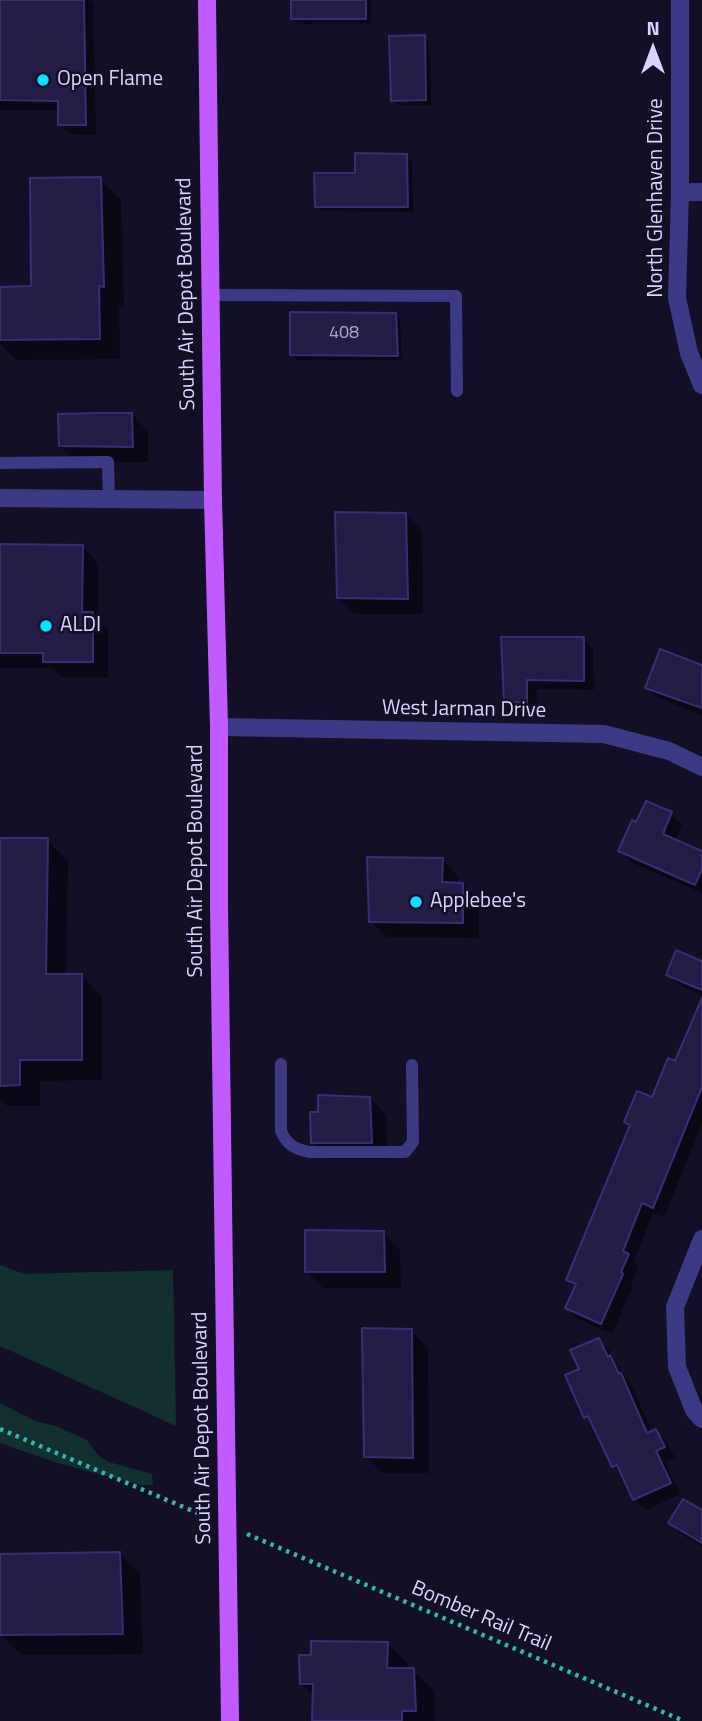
<!DOCTYPE html>
<html>
<head>
<meta charset="utf-8">
<style>
	body { margin:0 }
	#map { position:relative; width:702px; height:1721px; overflow:hidden; background:#130f26; font-family:"Titillium Web",sans-serif }
	canvas { display:block }
	.north { position:absolute; left:618px; top:14px; width:70px; height:70px; -webkit-text-stroke:5px #130f26; paint-order:stroke; rotate:0deg; font-size:19px; font-weight:700; line-height:28px; text-align:center; color:#d9d4ff }
	.north::after { content:''; display:block; margin:auto; width:24px; height:32px; background:#d9d4ff; clip-path:polygon(50% 0,100% 100%,50% 72%,0 100%) }
</style>
</head>
<body>
<div id="map">
<canvas width="702" height="1721"></canvas>
<div class="north">N</div>
</div>
<script>
const context = document.querySelector('canvas').getContext('2d');
context.lineJoin = 'round';
function paint(path, color) {
  context.fillStyle = color;
  context.fill(path, 'evenodd');
}
function trace(path, color, width, dash) {
  context.strokeStyle = color;
  context.lineWidth = width;
  context.lineCap = dash ? 'butt' : 'round';
  context.setLineDash(dash || []);
  context.stroke(path);
}
function label(font, color, halo, rows, align = 'center') {
  context.font = font + ' "Titillium Web",sans-serif';
  context.lineWidth = 5;
  context.setLineDash([]);
  context.textBaseline = 'middle';
  context.strokeStyle = halo;
  context.fillStyle = color;
  for (const [text, x, y, turn = 0] of rows) {
    context.save();
    context.translate(x, y);
    context.rotate((+turn || 0) * Math.PI / 180);
    context.textAlign = isNaN(turn) ? turn : align;
    if (halo) context.strokeText(text, 0, 0);
    context.fillText(text, 0, 0);
    context.restore();
  }
}
const green = new Path2D(`
	M0,1265L24,1274L173,1270L176,1426L0,1346Z
	M0,1403L35,1421L56,1426L87,1440L99,1456L109,1462L152,1474L153,1485H141L57,1463L0,1443Z`);
const shadow = new Path2D(`
	M0,0H90L93,3L96,135L70,134L60,124V110H0Z
	M293,0H371V23L298,24L293,18Z
	M424,37L429,42L431,105H398L393,100Z
	M407,156L412,161L413,212L321,211L316,206L357,175Z
	M100,179L121,200L124,307L119,306L120,359L16,360L0,343V289L33,287Z
	M395,314L400,320L402,360H297L292,354Z
	M132,415L148,431V462H77L60,446Z
	M406,515L422,531L423,614H355L338,598Z
	M0,546H82L98,563V620L108,630V678L61,677L53,668H0Z
	M583,638L593,649L594,690L537,689L536,712H516L506,701L503,639Z
	M702,667V715L658,698L647,687Z
	M646,803L671,814L682,825L675,841L702,853V893L631,862L620,851L637,825Z
	M0,840H47L68,861L66,976H81L102,996V1080L40,1081V1106H7L0,1099Z
	M442,859L458,876V884H463L479,901V938L387,937L370,921Z
	M702,963V995L679,985L668,974Z
	M702,1003V1124L664,1217L653,1213L634,1261L639,1266L631,1284L633,1286L612,1334L578,1319L567,1308L576,1287L569,1279L631,1127L626,1122L653,1099L676,1063Z
	M370,1098L386,1115L388,1159H329L313,1143Z
	M383,1233L400,1250L401,1288H323L307,1272Z
	M411,1331L428,1347L429,1473H382L366,1456Z
	M599,1340L610,1351L615,1362L632,1386L652,1433L656,1431L667,1442L675,1458L665,1462L680,1494L646,1510L635,1499L625,1478L613,1466L594,1425L586,1417L581,1370Z
	M702,1512V1546L681,1534L670,1523Z
	M119,1553L140,1574L143,1654L21,1655L0,1634V1556Z
	M387,1643L408,1664V1670H413L434,1691L435,1721H314V1696L302,1684Z`);
const building = new Path2D(`
	M0,0H84L86,125H58V101L0,100Z
	M291,0H366V19H291Z
	M425,35L426,100L391,101L389,36Z
	M355,153L407,154L408,207H315L314,173H355Z
	M101,177L104,287L99,286L100,339L0,340V287L31,286L30,178Z
	M290,312L396,313L398,356L290,355Z
	M98,413H132L133,447L59,446L58,414Z
	M335,512L406,513L408,599L337,598Z
	M0,544L83,545L82,612H93V662H43V653H0Z
	M501,637H584V681L527,680V703L504,702Z
	M660,649L702,665V708L645,688Z
	M646,801L672,812L663,834L702,851V869L695,885L618,851L632,820L636,822Z
	M0,838H48L46,974H82V1060H20V1085L0,1086Z
	M367,857L443,858L442,882L463,883V923L369,922Z
	M676,950L702,961V990L666,975Z
	M702,998V1087L653,1208L642,1203L623,1251L629,1254L621,1272L623,1274L601,1324L565,1308L576,1284L566,1280L630,1125L624,1122L637,1091L652,1097L668,1058L675,1061Z
	M318,1095L370,1097L372,1143H311L310,1112H318Z
	M305,1230L384,1231L385,1272H305Z
	M362,1328L412,1329L413,1458L364,1457Z
	M599,1338L608,1357L610,1355L619,1374L621,1373L647,1433L656,1429L665,1447L656,1451L671,1483L633,1500L617,1465L612,1467L588,1416L584,1418L565,1375L579,1369L570,1350Z
	M683,1499L702,1510V1543L668,1523Z
	M120,1552L123,1634L0,1635V1554Z
	M311,1641L388,1642L387,1668H414L416,1711H402V1721H312L313,1684H300L299,1655H311Z`);
const path = new Path2D(`
	M0,1429L207,1517
	M247,1534L684,1721`);
const service = new Path2D(`
	M210,295L456,296L457,391
	M0,463L108,462L109,500
	M281,1064V1131C287,1145 295,1149 309,1152H405L413,1142L412,1065`);
const minor = new Path2D(`
	M680,0V192L677,298L689,353L702,385
	M680,192H702
	M0,498L213,500
	M219,727L604,734L669,751L702,767
	M702,1239L675,1307L677,1367L694,1410L702,1419`);
const primary = new Path2D(`
	M207,0L213,500L219,727V906L230,1721`);
const markers = [
	[43,80,7,"#00e5ff"],
	[46,626,7,"#00e5ff"],
	[416,902,7,"#00e5ff"]
];
const numberNames = [
	["408",344,334]
];
const poiNames = [
	["Open Flame",57,80],
	["ALDI",60,626],
	["Applebee's",430,902]
];
const streetNames = [
	["North Glenhaven Drive",657,198,-90],
	["South Air Depot Boulevard",187,294,-91],
	["West Jarman Drive",464,710,1],
	["South Air Depot Boulevard",197,861,-90],
	["South Air Depot Boulevard",203,1428,-91],
	["Bomber Rail Trail",481,1617,23]
];
paint(green, '#12302f');
paint(shadow, '#0007');
paint(building, '#241b47');
trace(building, '#3b2d73', 2);
trace(path, '#2fb8b0', 4.5, [3.5, 5]);
trace(service, '#3d3a85', 12);
trace(minor, '#3d3a85', 18);
trace(primary, '#c25bff', 18);
for (const [x, y, r, color] of markers) {
  const dot = new Path2D();
  dot.arc(x, y, r, 0, 2 * Math.PI);
  context.fillStyle = color;
  context.fill(dot);
  trace(dot, '#130f26', 2.5);
}
label('18px', '#aca6d1', null, numberNames);
label('21px', '#d9d4ff', '#130f26', poiNames, 'left');
label('21px', '#d9d4ff', '#130f26', streetNames);
</script>
</body>
</html>
